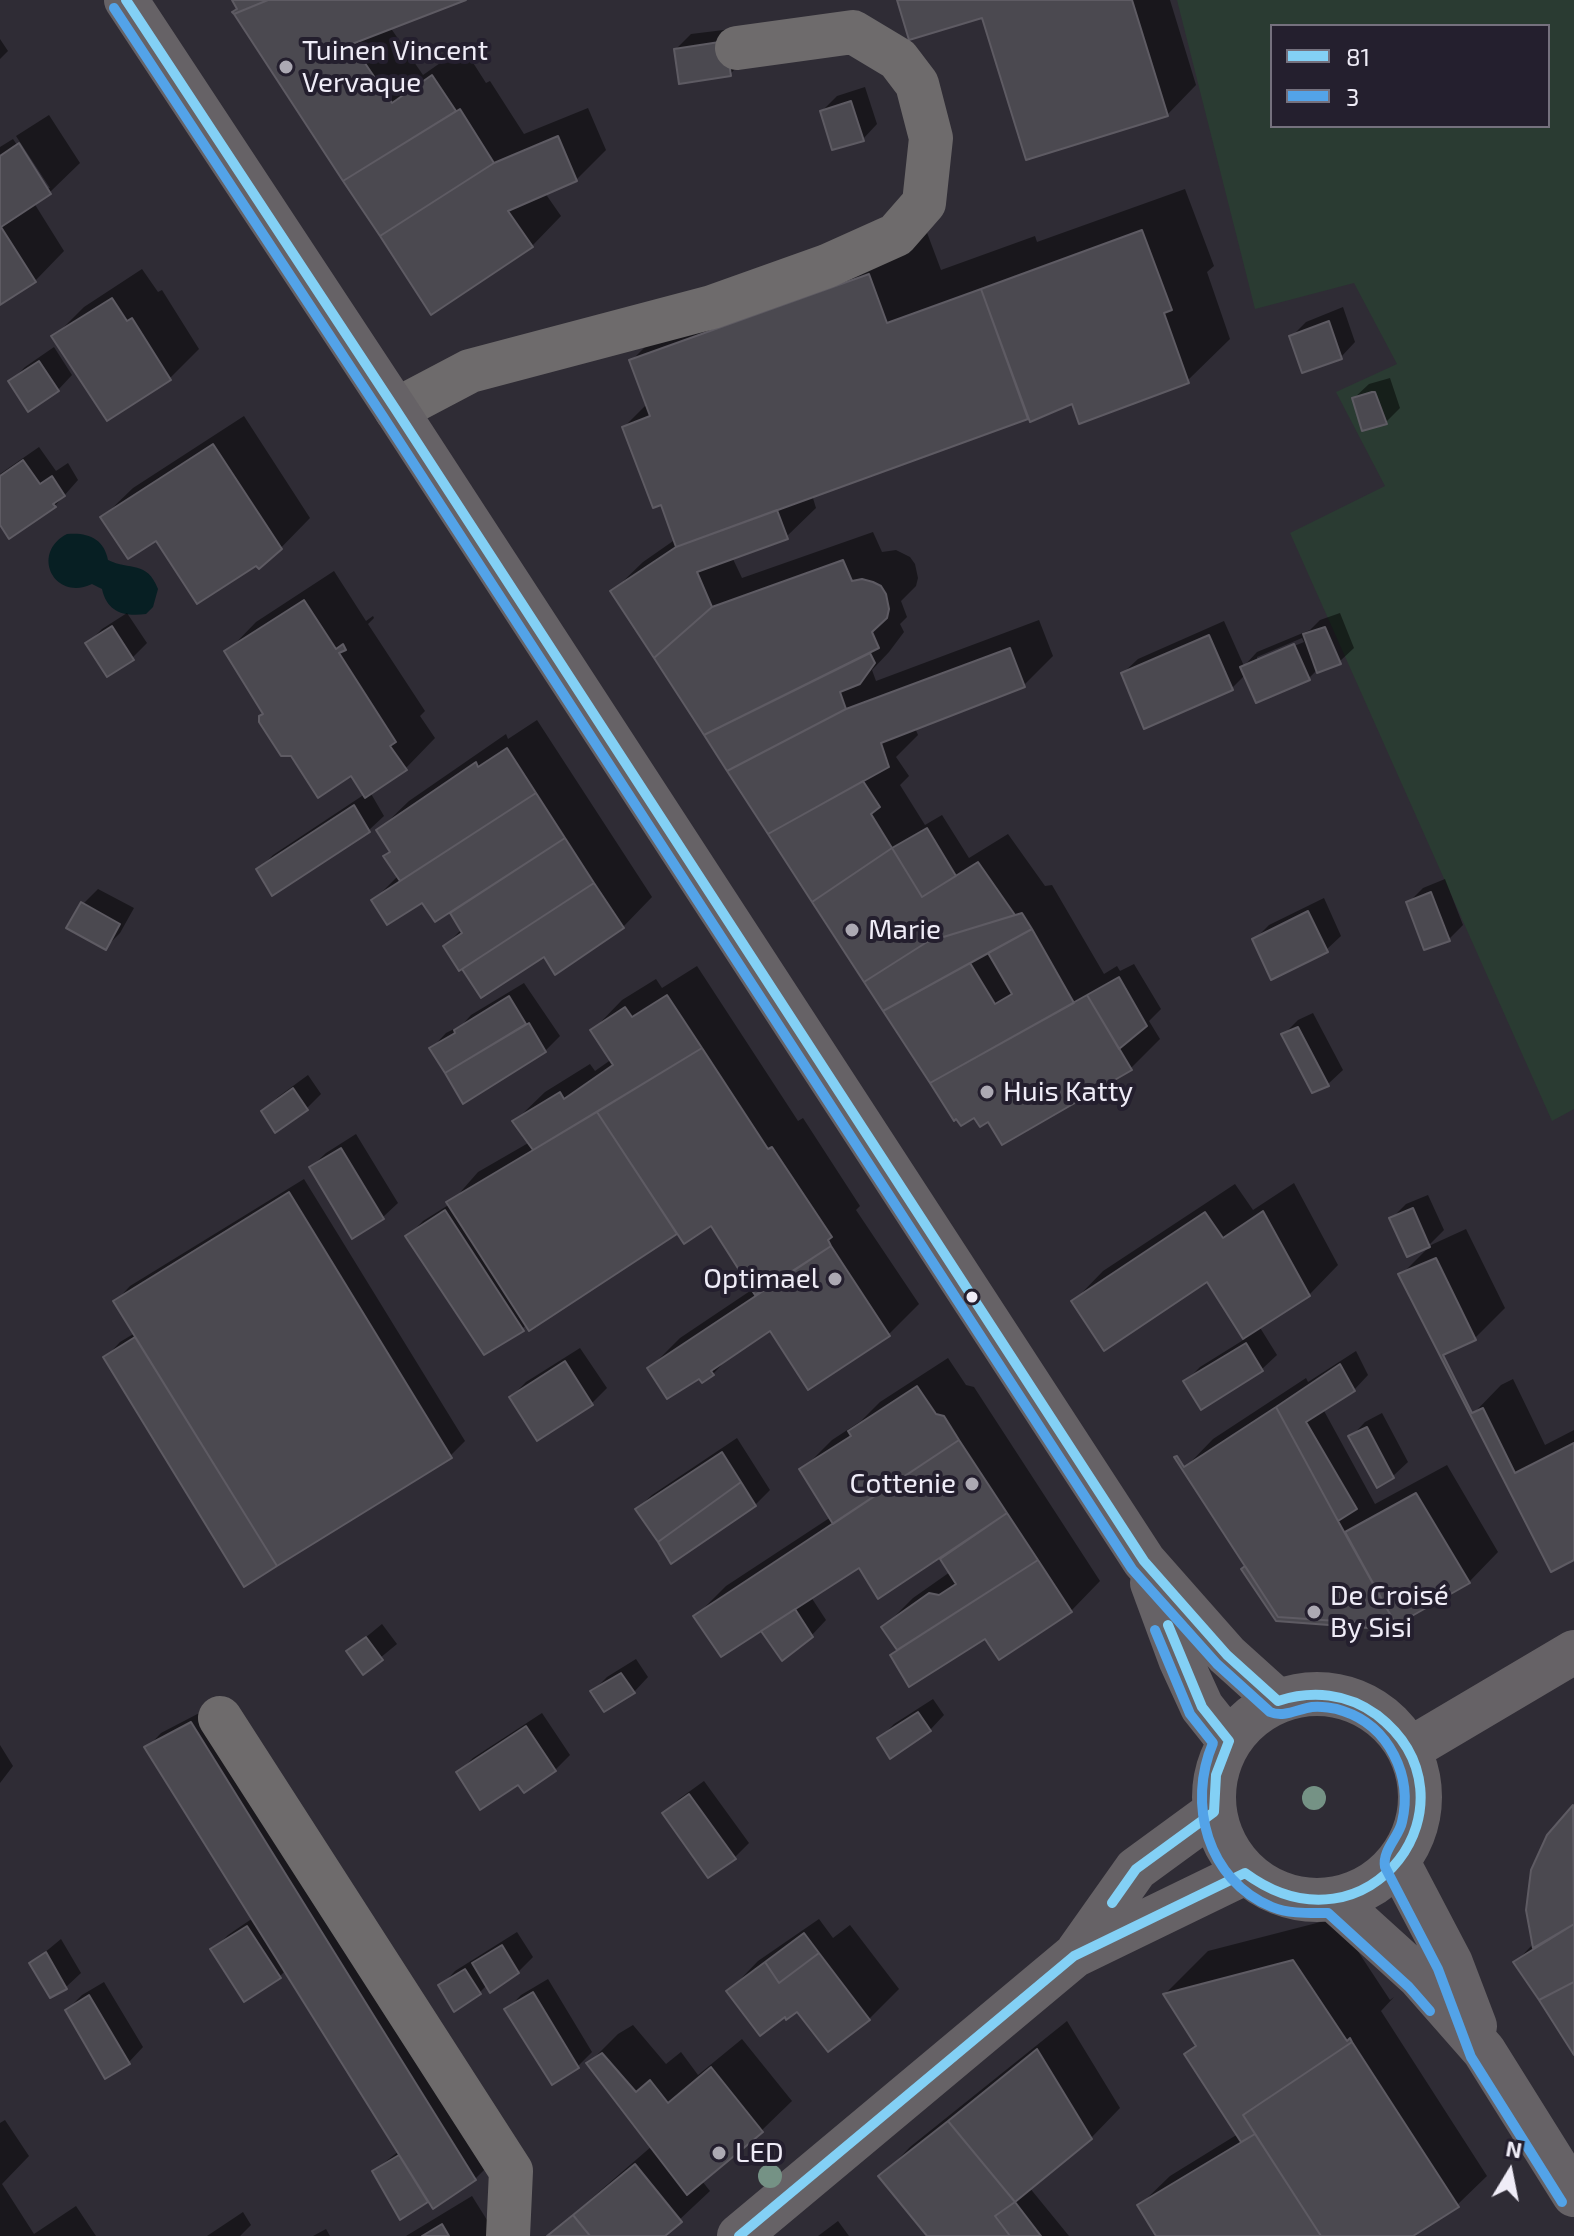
<!DOCTYPE html>
<html>
<head>
<meta charset="utf-8">
<style>
	body { margin:0 }
	#map { position:relative; width:1574px; height:2236px; overflow:hidden; background:#2f2c35; font-family:"Exo 2",sans-serif }
	canvas { display:block }
	.legend { position:absolute; left:1270px; top:24px; width:280px; height:104px; box-sizing:border-box; background:#241f2e; border:2px solid #75717e; margin:0; padding:10px 14px; list-style:none; font-size:24px; color:#efecf7 }
	.legend li { display:flex; align-items:center; gap:16px; height:40px }
	.legend b { width:40px; border:2px solid #75717e }
	.north { position:absolute; left:1470px; top:2132px; width:80px; height:80px; -webkit-text-stroke:6px #241f2e; paint-order:stroke; rotate:10deg; font-size:22px; font-weight:700; line-height:32px; text-align:center; color:#efecf7 }
	.north::after { content:''; display:block; margin:auto; width:28px; height:36px; background:#efecf7; clip-path:polygon(50% 0,100% 100%,50% 72%,0 100%) }
</style>
</head>
<body>
<div id="map">
<canvas width="1574" height="2236"></canvas>
<ul class="legend">
<li><b style="height:10px;background:#83d0f5"></b>81</li>
<li><b style="height:10px;background:#53a3e8"></b>3</li>
</ul>
<div class="north">N</div>
</div>
<script>
const context = document.querySelector('canvas').getContext('2d');
context.lineJoin = 'round';
function paint(path, color) {
  context.fillStyle = color;
  context.fill(path, 'evenodd');
}
function trace(path, color, width, dash) {
  context.strokeStyle = color;
  context.lineWidth = width;
  context.lineCap = dash ? 'butt' : 'round';
  context.setLineDash(dash || []);
  context.stroke(path);
}
function label(font, color, halo, rows, align = 'center') {
  context.font = font + ' "Exo 2",sans-serif';
  context.lineWidth = 8;
  context.setLineDash([]);
  context.textBaseline = 'middle';
  context.strokeStyle = halo;
  context.fillStyle = color;
  for (const [text, x, y, turn = 0] of rows) {
    context.save();
    context.translate(x, y);
    context.rotate((+turn || 0) * Math.PI / 180);
    context.textAlign = isNaN(turn) ? turn : align;
    if (halo) context.strokeText(text, 0, 0);
    context.fillText(text, 0, 0);
    context.restore();
  }
}
const green = new Path2D(`
	M1177,0H1574V1109L1552,1121L1290,533L1385,486L1336,392L1397,364L1354,283L1255,309ZM1272,26H1548V126H1272Z`);
const water = new Path2D(`
	M67,534C87,532 104,538 108,560C130,571 147,560 158,589L153,607L146,614C124,617 107,612 102,589L92,584C54,602 30,553 67,534Z`);
const shadow = new Path2D(`
	M234,0H460L390,27L423,75L463,47L486,83L490,81L524,134L588,108L606,150L576,180L545,193L561,216L532,246L432,313L236,15L241,10Z
	M899,0H1170L1196,85L1167,115L984,15Z
	M740,28L745,59L730,74L676,49L691,34Z
	M0,39L8,51L0,59Z
	M865,87L877,124L863,139L822,111L837,96Z
	M49,115L80,163L50,192L34,203L64,251L35,281L0,303V147L13,139L46,188H50L16,136Z
	M1185,189L1214,266L1207,272L1230,339L1187,381L1073,401L1029,414L812,495L816,508L786,537L732,557L742,578L873,532L882,552L896,550L910,557L915,564L918,578L916,586L901,601L907,617L900,624L904,632L889,652L872,670L876,681L1039,620L1053,656L1023,686L915,728L918,735L896,757L909,776L900,785L925,825L942,815L969,858L1008,834L1045,886L1052,885L1104,974L1117,966L1120,971L1134,964L1161,1009L1149,1021L1160,1039L1130,1069L989,1119L975,1115L954,1118L613,591L643,562L676,539L663,502L624,427L647,404L631,361L685,307L923,222L941,270L1035,236L1037,242Z
	M142,269L158,292L162,290L199,349L170,378L54,337L84,307Z
	M1343,307L1355,342L1341,357L1291,337L1306,322Z
	M54,347L72,375L58,390L10,382L25,367Z
	M1390,378L1400,408L1386,422L1354,398L1369,384Z
	M244,416L310,518L270,559L157,538L103,517L133,488Z
	M39,447L56,471L68,463L78,480L55,506L0,522V474Z
	M334,571L366,621L373,616L374,618L368,624L425,711L420,716L435,738L406,768L370,792L384,816L369,830L258,870L273,855L365,794L351,773L265,713L227,652L256,622Z
	M127,613L147,643L132,658L88,643L102,629Z
	M1340,613L1354,648L1339,662L1316,671L1309,678L1246,674L1232,688L1145,726L1123,673L1138,659L1224,621L1244,666L1257,652L1310,630L1320,620ZM1302,638L1304,642L1257,661V657Z
	M537,720L652,897L623,927L545,954L445,946L462,929L451,910L422,900H374L399,875L392,850L379,830L409,801L506,734L508,739Z
	M1445,879L1463,925L1448,940L1408,903L1423,888Z
	M98,889L134,908L120,933L105,948L83,904Z
	M1324,898L1341,936L1326,950L1255,939L1269,925Z
	M697,966L798,1121L803,1118L860,1206L856,1210L919,1304L889,1334L809,1387L770,1329L732,1354L713,1374L699,1376L650,1368L680,1338L753,1289L712,1223L678,1231L530,1328L527,1324L522,1329L408,1236L423,1221L450,1204L478,1172L530,1142L515,1121L545,1092L590,1064L595,1071L612,1059L593,1030L622,1000L656,979L662,988Z
	M524,983L560,1036L545,1051L464,1102L432,1048L446,1033L462,1025L471,1015Z
	M1313,1013L1343,1070L1328,1084L1284,1034L1298,1020Z
	M308,1075L321,1094L306,1109L263,1111L278,1097Z
	M356,1134L398,1203L383,1217L311,1167L326,1153Z
	M304,1179L465,1441L450,1456L245,1584L106,1357L120,1342L135,1333L116,1301L130,1286Z
	M1294,1183L1338,1265L1309,1295L1259,1326L1277,1355L1262,1369L1201,1408L1186,1381L1200,1367L1245,1339L1208,1279L1074,1301L1103,1271L1235,1184L1253,1210Z
	M1428,1195L1444,1230L1429,1245L1408,1254L1392,1218L1406,1204Z
	M1466,1229L1505,1308L1475,1338L1401,1275L1431,1245Z
	M580,1348L607,1388L592,1403L537,1438L511,1397L526,1382Z
	M1356,1351L1368,1375L1354,1390L1323,1409L1375,1504L1447,1465L1498,1552L1469,1582L1404,1618L1394,1628L1247,1566L1184,1469L1213,1439L1306,1378L1308,1382Z
	M948,1358L966,1385L974,1387L1100,1581L1071,1611L986,1636L899,1650L883,1628L913,1598L950,1572L941,1556L860,1565L811,1597L826,1620L812,1635L696,1616L726,1586L831,1517L802,1470L832,1440L861,1421L880,1402Z
	M1513,1379L1545,1445L1574,1430V1557L1472,1415L1501,1385Z
	M1382,1413L1408,1462L1393,1476L1351,1437L1365,1422Z
	M737,1438L770,1490L755,1505L637,1509L652,1495Z
	M382,1624L397,1644L363,1672L348,1652Z
	M636,1659L648,1677L634,1692H592L607,1677Z
	M933,1699L944,1715L930,1730L880,1738L894,1724Z
	M207,1709L490,2164L475,2179L429,2200L401,2217L374,2171L399,2151L286,1970L280,1976L213,1950L228,1935L253,1918L147,1748L161,1733Z
	M542,1713L570,1755L555,1770L519,1782L459,1772L473,1758Z
	M0,1745L13,1766L0,1783Z
	M704,1781L749,1843L735,1857L664,1814L679,1799Z
	M1574,1807V2051L1516,1962L1534,1943L1549,1836Z
	M1336,1918L1390,2000L1394,1997L1381,2011L1487,2176L1457,2205L1410,2236H1158L1140,2205L1170,2176L1238,2134L1187,2054L1197,2044L1165,1994L1208,1951Z
	M819,1919L833,1938L850,1925L899,1989L869,2019L828,2049L798,2010L729,1991L758,1961Z
	M517,1932L533,1957L518,1972L487,1985L480,1992L441,1986L455,1971Z
	M61,1939L81,1973L66,1987L50,1995L32,1963Z
	M548,1979L592,2052L578,2066L507,2010L521,1995Z
	M104,1982L143,2047L129,2062L67,2010L82,1995Z
	M1067,2021L1120,2108L1091,2138L1029,2187L1069,2236H930L881,2177L910,2147Z
	M633,2025L666,2064L681,2052L698,2075L742,2039L792,2101L762,2130L702,2181L710,2191L662,2236H548L652,2146L589,2063L618,2034Z
	M5,2120L29,2156L2,2184L34,2234L76,2206L96,2236H0V2123Z
	M472,2196L497,2236H406Z
	M243,2212L251,2225L240,2236H207Z
	M838,2221L849,2236H818Z
	M326,2229L330,2236H313Z`);
const building = new Path2D(`
	M232,0H268L234,14L232,12L237,9Z
	M268,0H466L352,44L392,103L432,75L456,111L343,181L234,14Z
	M897,0H1132L1168,116L1026,160L982,18L909,40Z
	M726,41L731,76L679,84L674,49Z
	M851,101L864,141L832,150L820,111Z
	M460,109L494,163L380,236L343,181Z
	M558,136L577,181L508,211L533,247L431,315L380,236L494,163Z
	M19,143L51,194L1,227L36,282L0,305V156Z
	M1142,230L1172,310L1164,313L1189,383L1079,424L1072,404L1030,422L981,289Z
	M869,274L887,323L981,289L1028,419L676,547L661,505L653,508L622,427L650,416L629,360Z
	M112,298L127,321L132,318L171,380L107,421L51,336Z
	M1329,321L1342,359L1302,373L1289,336Z
	M39,361L59,391L28,412L8,381Z
	M1372,392H1375L1387,424L1362,431L1352,398Z
	M213,444L282,549L259,569L256,566L197,604L156,541L128,559L100,517Z
	M23,460L40,484L52,476L65,496L53,504L56,507L9,539L0,525V476Z
	M777,510L788,539L697,572L712,607L654,658L610,591L676,547Z
	M843,560L852,581L862,579L873,582L881,586L886,594L889,609L887,618L872,632L879,648L704,735L654,658L712,607Z
	M304,600L336,649L343,644L346,650L339,653L396,742L390,746L407,770L365,798L351,776L318,798L291,756H281L259,722V716L263,714L224,651Z
	M112,626L134,660L107,677L85,643Z
	M1325,627L1341,664L1317,673L1303,634Z
	M1209,635L1233,690L1144,729L1121,673Z
	M1294,644L1310,680L1256,703L1240,667Z
	M1010,648L1025,687L881,743L889,767L768,834L727,771L846,709Z
	M870,653L875,663L860,684L840,692L846,709L727,771L704,735Z
	M507,748L536,793L400,881L383,856L390,852L376,830L476,762L478,767Z
	M863,781L880,807L871,814L892,848L812,902L768,834Z
	M536,793L565,838L435,922L422,903L387,925L371,900Z
	M354,805L370,832L272,896L256,869Z
	M927,828L956,876L922,897L892,848Z
	M565,838L594,883L459,971L443,946L462,933L450,913Z
	M892,848L922,897L978,862L1015,915L927,942L864,982L812,902Z
	M594,883L624,928L555,975L544,957L481,998L462,969Z
	M1431,892L1450,941L1424,950L1406,902Z
	M81,902L120,924L106,950L66,928Z
	M1308,911L1328,952L1271,980L1252,939Z
	M1022,913L1032,929L883,1011L864,982L927,942Z
	M1032,929L1074,1003L930,1083L883,1011L970,963L995,1004L1012,994L988,953Z
	M1119,977L1147,1026L1119,1049L1087,995Z
	M667,995L702,1048L533,1150L512,1121L560,1092L564,1099L613,1065L590,1030L625,1007L632,1017Z
	M1087,995L1132,1070L1002,1145L988,1122L980,1127L974,1118L961,1126L956,1119L954,1121L930,1083Z
	M509,996L526,1024L445,1073L429,1048L455,1033L454,1030Z
	M529,1023L546,1052L463,1104L445,1073Z
	M1298,1027L1329,1086L1312,1093L1281,1034Z
	M702,1048L768,1149L772,1147L832,1237L828,1240L831,1246L755,1295L711,1226L684,1244L597,1112Z
	M293,1088L308,1110L275,1133L261,1111Z
	M597,1112L677,1234L529,1331L446,1202Z
	M341,1148L384,1219L352,1239L309,1167Z
	M289,1192L452,1458L277,1566L113,1301Z
	M1413,1208L1430,1247L1407,1257L1389,1218Z
	M445,1210L524,1331L484,1355L405,1236Z
	M1263,1211L1310,1296L1243,1339L1207,1282L1104,1351L1071,1301L1205,1212L1223,1238Z
	M831,1246L890,1336L808,1390L770,1331L711,1371L714,1375L702,1383L699,1379L667,1399L647,1368Z
	M1436,1258L1476,1340L1443,1355L1472,1413L1483,1408L1515,1473L1574,1443V1560L1551,1572L1398,1274Z
	M135,1337L277,1566L244,1587L103,1357Z
	M1246,1343L1263,1371L1201,1410L1183,1381Z
	M565,1361L593,1405L537,1441L509,1397Z
	M1340,1364L1355,1391L1306,1422L1357,1509L1338,1521L1276,1407Z
	M917,1386L936,1414L944,1416L959,1440L833,1524L799,1469L851,1436L848,1431Z
	M1276,1407L1338,1521L1396,1625L1278,1617L1174,1457L1177,1456L1184,1467Z
	M1367,1427L1394,1478L1377,1488L1348,1436Z
	M959,1440L1007,1513L878,1599L859,1568L721,1657L693,1616Z
	M722,1452L741,1482L658,1542L635,1509Z
	M741,1482L756,1506L671,1564L658,1542Z
	M1416,1493L1470,1583L1396,1625L1345,1532Z
	M1007,1513L1038,1560L897,1650L881,1627L929,1593L939,1595L956,1584L940,1559Z
	M1038,1560L1072,1612L999,1660L985,1639L909,1687L890,1655Z
	M1245,1566L1278,1617L1396,1625L1395,1630L1276,1621L1241,1569Z
	M795,1609L813,1637L782,1661L761,1631Z
	M366,1637L383,1660L363,1675L346,1651Z
	M621,1673L635,1693L604,1712L590,1691Z
	M918,1712L931,1731L890,1759L877,1738Z
	M191,1722L476,2180L433,2209L144,1747Z
	M526,1726L556,1771L524,1793L518,1785L480,1810L456,1772Z
	M689,1794L736,1859L708,1878L662,1813Z
	M1573,1805L1574,1924L1533,1948L1526,1910L1531,1870L1547,1835Z
	M1574,1924V1982L1539,2000L1513,1962Z
	M247,1926L281,1978L244,2002L210,1949Z
	M804,1933L819,1953L779,1983L765,1962Z
	M502,1945L519,1973L490,1993L472,1963Z
	M46,1952L67,1989L50,1998L29,1963Z
	M819,1953L870,2020L828,2052L797,2012L786,2020L785,2017L760,2036L726,1991L765,1962L779,1983Z
	M1293,1960L1347,2041L1350,2038L1352,2042L1243,2115L1255,2134L1241,2142L1184,2054L1196,2046L1163,1994Z
	M465,1969L481,1994L454,2012L438,1985Z
	M1574,1982V2055L1539,2000Z
	M533,1992L579,2068L552,2085L504,2009Z
	M89,1995L130,2064L105,2079L65,2010Z
	M1352,2042L1459,2207L1413,2236H1321L1243,2115Z
	M1037,2049L1092,2139L1015,2202L948,2121Z
	M602,2053L636,2092L650,2080L668,2103L711,2067L763,2132L687,2195L586,2063Z
	M948,2121L1015,2202L995,2216L1010,2236H927L878,2176Z
	M1255,2134L1321,2236H1156L1137,2205Z
	M399,2155L428,2202L400,2220L372,2171Z
	M635,2164L682,2222L665,2236H590L573,2215Z
	M1015,2202L1041,2236H1010L995,2216Z
	M573,2215L590,2236H547Z
	M442,2224L449,2236H422Z`);
const minor = new Path2D(`
	M396,410L470,371L712,307L827,266L896,235L924,203L931,138L917,84L898,59L853,32L737,48
	M220,1718L511,2171L508,2236`);
const major = new Path2D(`
	M126,0L396,410L1144,1561L1227,1655L1278,1701
	M1152,1583L1180,1659L1202,1707L1229,1741
	M1214 1797a103 103 0 1 1 206 0a103 103 0 1 1-206 0Z
	M1410,1749L1574,1652
	M1398,1862L1451,1963L1475,2026
	M1333,1899L1419,1977L1484,2051L1574,2195
	M1078,1951L1136,1869L1214,1812
	M739,2236L1074,1956L1245,1873`);
const bus1 = new Path2D(`
	M126,0L396,410L1144,1561L1227,1655L1278,1701C1312,1690 1347,1693 1377,1715C1487,1800 1369,1964 1245,1873L1074,1956L739,2236
	M1112,1903L1136,1869L1214,1812L1216,1775L1229,1741L1202,1707L1168,1625`);
const bus2 = new Path2D(`
	M114,8L384,418L1132,1569L1217,1664L1270,1712C1284,1718 1298,1709 1312,1707C1321,1706 1335,1708 1343,1711C1389,1726 1413,1776 1402,1822C1399,1837 1382,1850 1385,1867L1438,1969L1471,2057L1562,2202
	M1155,1630L1190,1714L1213,1743C1187,1804 1207,1880 1272,1907C1289,1914 1309,1913 1328,1913L1409,1987L1430,2011`);
const trees = [
	[1314,1798],
	[770,2176]
];
const markers = [
	[286,67,8,"#aca9b3"],
	[852,930,8,"#aca9b3"],
	[987,1092,8,"#aca9b3"],
	[835,1279,8,"#aca9b3"],
	[972,1297,7,"#efecf7"],
	[972,1484,8,"#aca9b3"],
	[1314,1612,8,"#aca9b3"],
	[719,2153,8,"#aca9b3"]
];
const poiNames = [
	["Tuinen Vincent",302,51],
	["Vervaque",302,83],
	["Marie",868,930],
	["Huis Katty",1003,1092],
	["Optimael",819,1279,"right"],
	["Cottenie",956,1484,"right"],
	["De Croisé",1330,1596],
	["By Sisi",1330,1628],
	["LED",735,2153]
];
paint(green, '#2a3b32');
paint(water, '#071f23');
paint(shadow, '#0007');
paint(building, '#4b4950');
trace(building, '#5e5b63', 2);
trace(minor, '#6e6b6c', 44);
trace(major, '#666266', 44);
trace(bus1, '#83d0f5', 10);
trace(bus2, '#53a3e8', 10);
context.fillStyle = '#759285';
for (const [x, y] of trees) {
  context.beginPath();
  context.arc(x, y, 12, 0, 2 * Math.PI);
  context.fill();
}
for (const [x, y, r, color] of markers) {
  const dot = new Path2D();
  dot.arc(x, y, r, 0, 2 * Math.PI);
  context.fillStyle = color;
  context.fill(dot);
  trace(dot, '#241f2e', 3);
}
label('28px', '#efecf7', '#241f2e', poiNames, 'left');
</script>
</body>
</html>
